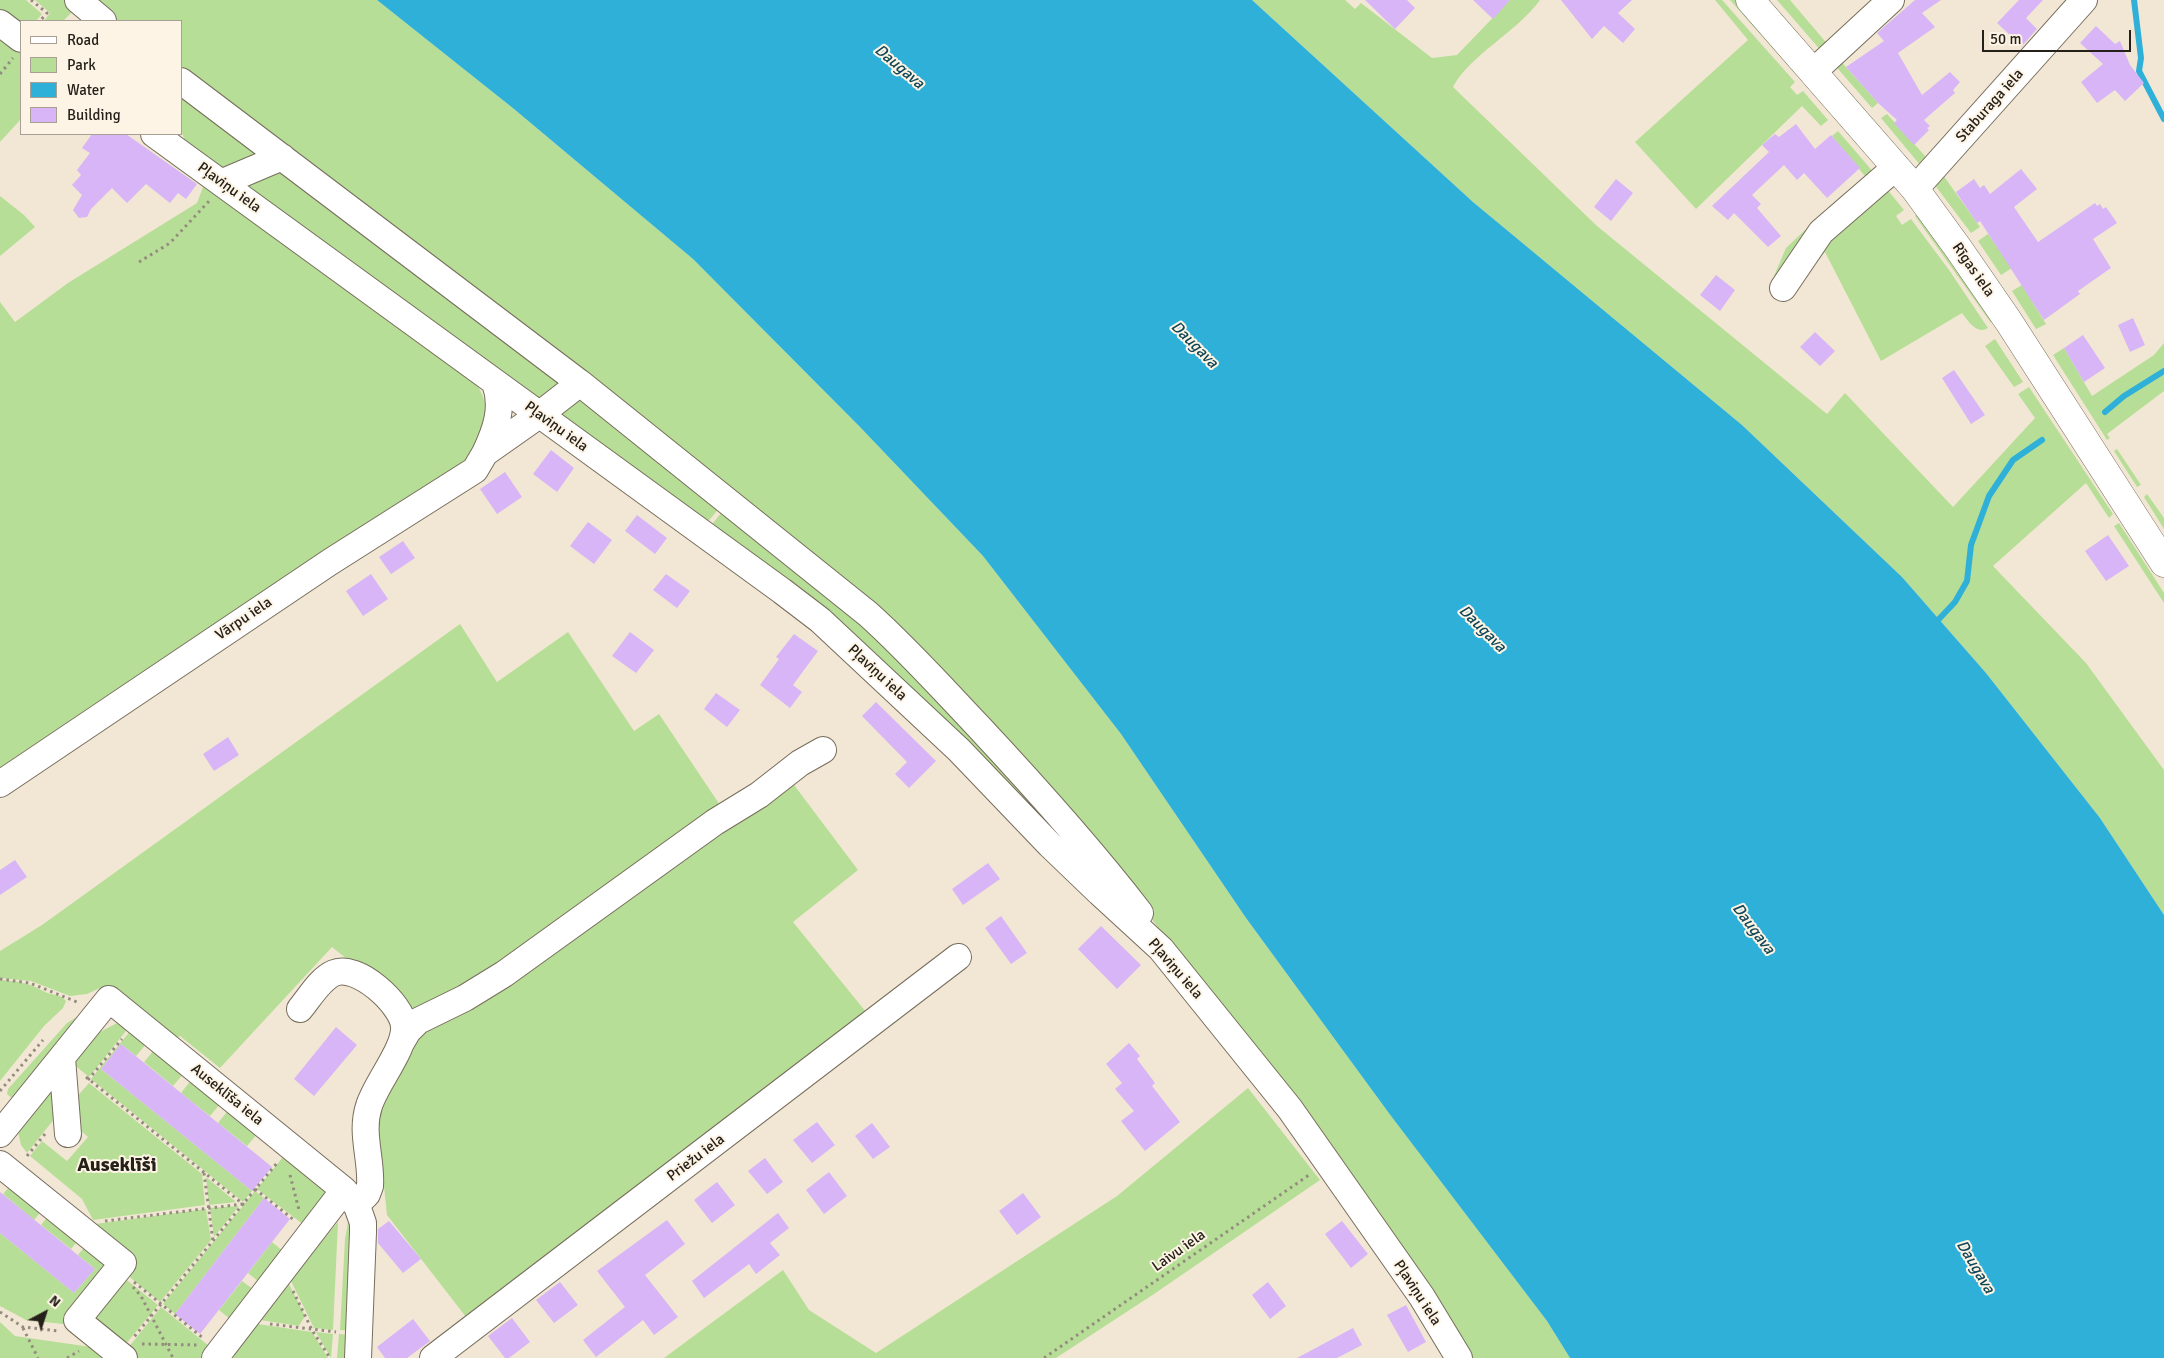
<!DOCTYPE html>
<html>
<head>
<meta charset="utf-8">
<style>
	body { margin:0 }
	#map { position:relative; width:2164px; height:1358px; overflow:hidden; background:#f2e7d4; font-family:Signika,sans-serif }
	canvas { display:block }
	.legend { position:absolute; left:20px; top:20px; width:162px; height:115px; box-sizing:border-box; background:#fdf4e5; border:1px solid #a7a094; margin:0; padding:6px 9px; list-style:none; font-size:15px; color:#25211a }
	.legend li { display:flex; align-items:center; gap:10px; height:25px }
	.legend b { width:25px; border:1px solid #a7a094 }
	.north { position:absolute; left:20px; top:1288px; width:50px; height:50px; -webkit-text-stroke:4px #fdf4e5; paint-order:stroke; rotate:40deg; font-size:14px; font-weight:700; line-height:20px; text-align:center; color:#25211a }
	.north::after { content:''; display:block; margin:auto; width:18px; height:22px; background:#25211a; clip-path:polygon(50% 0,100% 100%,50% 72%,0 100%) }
	.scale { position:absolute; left:1982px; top:30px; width:149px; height:22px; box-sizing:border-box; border:2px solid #25211a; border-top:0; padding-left:6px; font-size:15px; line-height:18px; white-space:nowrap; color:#25211a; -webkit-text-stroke:4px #fdf4e5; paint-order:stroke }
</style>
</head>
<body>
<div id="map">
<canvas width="2164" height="1358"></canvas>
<ul class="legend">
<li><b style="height:6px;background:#fff"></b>Road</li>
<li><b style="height:14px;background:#b7de97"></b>Park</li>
<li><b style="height:14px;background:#2eb0d8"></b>Water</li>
<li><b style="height:14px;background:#d8b5f6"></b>Building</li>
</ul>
<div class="north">N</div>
<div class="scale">50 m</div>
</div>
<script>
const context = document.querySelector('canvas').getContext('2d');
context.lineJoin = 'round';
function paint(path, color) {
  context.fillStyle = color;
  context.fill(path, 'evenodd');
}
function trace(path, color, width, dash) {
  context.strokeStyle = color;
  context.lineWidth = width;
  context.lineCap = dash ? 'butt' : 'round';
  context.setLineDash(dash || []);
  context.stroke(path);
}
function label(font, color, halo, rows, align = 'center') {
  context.font = font + ' Signika,sans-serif';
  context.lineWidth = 4;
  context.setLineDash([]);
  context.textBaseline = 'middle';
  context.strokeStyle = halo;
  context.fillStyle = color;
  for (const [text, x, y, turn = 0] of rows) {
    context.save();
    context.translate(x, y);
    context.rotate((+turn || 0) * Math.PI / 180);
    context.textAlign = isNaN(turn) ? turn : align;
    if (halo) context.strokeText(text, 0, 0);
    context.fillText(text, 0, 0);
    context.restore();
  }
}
const green = new Path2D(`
	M0,0H26L42,14L36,21H21V27L0,14Z
	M35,0H74L72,12L63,21H44L50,13Z
	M91,0H377L514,109L693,259L860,427L983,556L1121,734L1246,918L1391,1116L1547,1321L1570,1358H1469L1437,1300L1130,890L932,667L181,72V21H116Z
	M1252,0H1345L1355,9L1361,3L1432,58L1457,55L1510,0H1540C1518,31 1470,55 1453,87L1597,226L1827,414L1845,393L1953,507L2035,418L2018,394L2029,387L2113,514L2109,518L2086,483L1993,566L2086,663L2164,770V915L2100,818L1986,673L1902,577L1742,425L1473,202Z
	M1715,0H1722L1795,82L1790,87L1797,95L1803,91L1828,120L1821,126L1802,106L1696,209L1635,142L1748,40Z
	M1730,0H1736L1793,65L1798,77Z
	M1777,0H1790L1830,47L1823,53Z
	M0,33L21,51V119L0,142Z
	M1837,57L1878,103L1872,108L1832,62Z
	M181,87L271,156L226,172L186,144L181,130Z
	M1887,114L1926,157L1921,166L1881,118Z
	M1838,131L1875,174L1869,181L1832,136Z
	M148,147H149L208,186L209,191L464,373C469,378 477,384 480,390C497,422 474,456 450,476L90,707L0,769V302L15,322L68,283L197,203L203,187Z
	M275,169L558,378L559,387L551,398L536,399L239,182Z
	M1943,175L1980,227L1971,233L1934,184Z
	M1886,188L1904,210L1896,216L1902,225L1911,219L1949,270L1988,328C1977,335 1968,321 1962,313L1881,361L1825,252L1794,290L1813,249Z
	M1842,195L1846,199L1780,277L1774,276L1786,248Z
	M0,196L24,215L35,227L0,256Z
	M1917,214L1992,319L1991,323L1915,216Z
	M1988,234L2012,268L2001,275L1978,241Z
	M2022,285L2046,324L2036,329L2012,291Z
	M1995,339L2023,382L2014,387L1985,346Z
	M2164,343V391L2107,434L2110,438L2107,440L2053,355L2064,348L2092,396L2154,355Z
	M583,399L723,504L705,525L555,410L574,400Z
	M2117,449L2141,485L2137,487L2114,451Z
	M2147,494L2164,518V529L2144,497Z
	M726,507L874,627L1120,897L709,528Z
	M2119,523L2164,593V603L2114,526Z
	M460,624L497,682L568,632L634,731L659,714L720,805L779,765L858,870L793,922L866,1012L466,1317L387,1215L377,1119L424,1021L332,947L220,1068L180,1036L173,1039L105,987H102L87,994L70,996L31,981L0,978V951L42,925Z
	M0,980C16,981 30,983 43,991C51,996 60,993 66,1001L63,1008L44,1026L0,1081Z
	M80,1015L15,1101L7,1094L8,1089L67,1023Z
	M119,1022L130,1026L89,1077L72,1063L98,1033Z
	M131,1030L147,1043L136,1056L121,1044L101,1069L252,1191L243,1202L91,1079Z
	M155,1049L184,1073L173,1086L144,1062Z
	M192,1079L221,1103L210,1116L181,1093Z
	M89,1083L202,1174L205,1205L93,1220L82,1199L30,1156L42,1141L67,1161L88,1137L80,1130L75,1099Z
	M51,1085L55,1118L27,1153L21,1145L18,1132Z
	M1248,1088L1320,1180L1154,1294L1056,1358H664L783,1270L809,1310L876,1353L1117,1196Z
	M229,1109L258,1133L247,1146L218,1123Z
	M283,1157L326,1192L304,1225L257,1189Z
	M206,1177L236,1202L209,1205Z
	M12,1184L42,1210L34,1220L3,1194Z
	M255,1191L264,1198L175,1314L163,1304Z
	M239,1206L214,1237L210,1208Z
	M206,1209L211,1240L160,1302L126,1274L95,1224Z
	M49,1215L79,1239L71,1249L41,1225Z
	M349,1217H356L351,1331L340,1330L345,1239Z
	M338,1222L333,1330L314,1328L288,1275L300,1266Z
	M0,1233L74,1293L95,1269L78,1255L86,1245L111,1266L67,1323L63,1324L26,1320L0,1306Z
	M272,1242L283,1251L259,1282L248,1273Z
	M123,1277L158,1305L120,1351L92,1315Z
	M286,1278L305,1316L299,1326L254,1319Z
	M242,1281L253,1289L230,1319L219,1310Z
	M161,1307L209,1346L201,1358H129L124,1353Z
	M0,1322L15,1336L91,1347L106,1358H0Z
	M251,1323L312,1332L328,1358H234L232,1356Z
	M316,1332L333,1334L331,1358Z
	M339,1334L350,1335L349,1358H337Z`);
const water = new Path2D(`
	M377,0H1252L1473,202L1742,425L1902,577L1986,673L2100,818L2164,915V1358H1570L1547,1321L1391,1116L1246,918L1121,734L983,556L860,427L693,259L514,109Z`);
const stream = new Path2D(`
	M2134,0L2141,58L2139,71L2164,119
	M2105,412L2124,396L2164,371
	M1939,619L1955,602L1967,581L1971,545L1989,496L2013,460L2042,440`);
const building = new Path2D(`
	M1365,0H1407L1415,8L1395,29Z
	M1473,0H1510L1493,19Z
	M1561,0H1632L1618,13L1635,29L1623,43L1604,26L1592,39Z
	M1915,0H1941L1922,13L1935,27L1898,53L1922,95L1950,72L1960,82L1953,90L1955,93L1924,120L1930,126L1927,128L1929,130L1914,145L1894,123L1897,120L1878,103L1846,67L1884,41L1877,33Z
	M2019,0H2043L2026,18L2037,29L2022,46L1997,23Z
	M2096,26L2115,44L2120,41L2130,65L2144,83L2125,101L2115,90L2097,103L2081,82L2103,64L2080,43Z
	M1796,124L1815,149L1831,135L1860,168L1827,198L1804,173L1797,180L1784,165L1752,195L1761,204L1757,208L1781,236L1768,247L1734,213L1728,220L1712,206L1769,152L1762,145L1775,134L1779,137Z
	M92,134H126L197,184L186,199L178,193L170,203L146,184L127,203L112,188L91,209L87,217L79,218L73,210L82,195L72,185L81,175L77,170L90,153L82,148Z
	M2021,169L2037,189L2014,207L2038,242L2095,203L2097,206L2100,204L2103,209L2106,207L2117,223L2093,239L2111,268L2078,291L2080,294L2044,320L1980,221L1977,223L1956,192L1974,179L1980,188L1984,185L1990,194Z
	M1616,179L1633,193L1611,221L1594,207Z
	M1716,275L1735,290L1720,311L1700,295Z
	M2133,318L2145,345L2130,352L2118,325Z
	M1815,332L1835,351L1820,366L1800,347Z
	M2083,335L2105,368L2084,382L2064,348Z
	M1954,370L1985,415L1971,424L1942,378Z
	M551,450L574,468L557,492L533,474Z
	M505,472L522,497L497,514L480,489Z
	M637,515L667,538L655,554L625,531Z
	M588,522L612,540L594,564L570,546Z
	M2108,535L2129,566L2106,581L2085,551Z
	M403,541L415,558L391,574L379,557Z
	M371,574L388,599L363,616L346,591Z
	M666,574L690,591L677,608L653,590Z
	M630,632L654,650L636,673L612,656Z
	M794,634L818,651L793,685L802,692L790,708L760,685L779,659L776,657Z
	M716,693L740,710L727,727L704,709Z
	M876,702L936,761L909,788L895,774L907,762L862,716Z
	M228,737L239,755L214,771L203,754Z
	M15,860L27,877L0,895V870Z
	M988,863L1000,879L963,905L952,889Z
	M1001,916L1027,953L1011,964L985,928Z
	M1101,926L1141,965L1117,989L1078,949Z
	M336,1027L357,1045L314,1096L294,1079Z
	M1129,1043L1140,1056L1137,1059L1155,1083L1152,1086L1180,1122L1145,1151L1121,1121L1134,1111L1115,1089L1122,1083L1106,1064Z
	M121,1044L272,1167L252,1191L101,1069Z
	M817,1122L835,1145L812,1163L793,1140Z
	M872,1123L890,1147L873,1159L855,1136Z
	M765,1158L783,1182L767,1194L748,1171Z
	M829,1172L847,1196L824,1214L806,1190Z
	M717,1182L735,1205L712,1223L694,1200Z
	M0,1192L95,1269L74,1293L0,1233Z
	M1023,1193L1041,1217L1017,1235L999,1211Z
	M264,1198L290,1219L200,1334L175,1314Z
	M778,1213L789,1228L770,1243L780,1255L756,1274L749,1264L704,1298L692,1281Z
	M667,1220L685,1244L645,1275L678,1317L654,1335L643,1320L596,1357L583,1340L625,1307L597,1271Z
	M389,1221L421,1259L403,1273L378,1243V1229Z
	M1342,1221L1368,1254L1351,1268L1325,1234Z
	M560,1282L578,1305L554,1323L536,1300Z
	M1268,1282L1286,1306L1270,1319L1252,1295Z
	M1406,1305L1426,1342L1408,1352L1387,1315Z
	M512,1318L530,1342L509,1358H505L488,1336Z
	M413,1319L430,1341L407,1358H385L377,1347Z
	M1353,1328L1362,1345L1337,1358H1297Z`);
const path = new Path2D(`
	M31,0L47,13L40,21
	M0,74L13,58
	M139,262L170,243L210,200
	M0,979L30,983L77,1002
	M86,1077L243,1204L134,1337
	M88,1080L122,1039
	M0,1091L43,1040
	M27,1156L45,1134
	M204,1173L213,1241
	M290,1175L299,1210
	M255,1189L294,1220
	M105,1221L243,1204L277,1163
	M134,1282L203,1338
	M133,1287L141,1296L173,1358
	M293,1291L312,1330L330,1358
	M0,1312L23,1327L58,1331
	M270,1324L336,1332
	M23,1328L38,1358
	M142,1344L198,1345
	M67,1358L79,1351
	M1044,1358L1309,1175`);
const minor = new Path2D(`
	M78,0L103,21
	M0,23L21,39
	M1813,72L1891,0
	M181,81L580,383L868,614C907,649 942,688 978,726C1034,786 1090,848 1140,913
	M154,134L782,591L820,620L959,750L1050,845L1100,893L1161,949L1290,1109L1422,1297L1459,1358
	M223,182L282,157
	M1915,189L2084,0
	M1783,288L1821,232L1896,167
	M485,453C496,430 504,407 495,383
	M0,784L330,562L475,470L485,453L539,415L580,383
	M300,1009C310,997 320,979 334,973C357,963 402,1004 404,1026C406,1048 376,1083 369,1106C360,1133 372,1159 370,1186L367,1194L356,1205
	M401,1043L408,1031L418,1021L465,998L504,974L715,822L759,795L800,763L823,750
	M62,1058L68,1134
	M0,1134L109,999L344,1190L357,1206L363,1223V1232L358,1358
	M0,1164L123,1263L77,1320L124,1358
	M215,1358L344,1190
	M433,1358L958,957`);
const major = new Path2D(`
	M1750,0L1915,189L1958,248L2009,322L2164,563`);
const streetNames = [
	["Staburaga iela",1990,106,-48],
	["Pļaviņu iela",229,188,36],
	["Rīgas iela",1973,270,55],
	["Pļaviņu iela",556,427,36],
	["Vārpu iela",244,619,-34],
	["Pļaviņu iela",877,673,43],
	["Pļaviņu iela",1175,969,49],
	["Auseklīša iela",227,1095,39],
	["Priežu iela",696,1158,-37],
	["Laivu iela",1179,1251,-35],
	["Pļaviņu iela",1417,1293,57]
];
const waterNames = [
	["Daugava",899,67,40],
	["Daugava",1194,345,45],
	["Daugava",1482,629,45],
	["Daugava",1753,929,53],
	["Daugava",1975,1267,59]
];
const districtNames = [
	["Auseklīši",117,1166]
];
paint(green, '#b7de97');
paint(water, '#2eb0d8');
trace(stream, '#2eb0d8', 6);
paint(building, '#d8b5f6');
trace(minor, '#776d5c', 28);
trace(major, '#776d5c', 29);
trace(path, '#938b7e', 3, [2.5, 4]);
trace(minor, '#fff', 26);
trace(major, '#fff', 28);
label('15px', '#25211a', '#fdf4e5', streetNames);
label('italic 16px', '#114657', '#fdf4e5', waterNames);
label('bold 20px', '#25211a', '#fdf4e5', districtNames);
</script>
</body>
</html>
